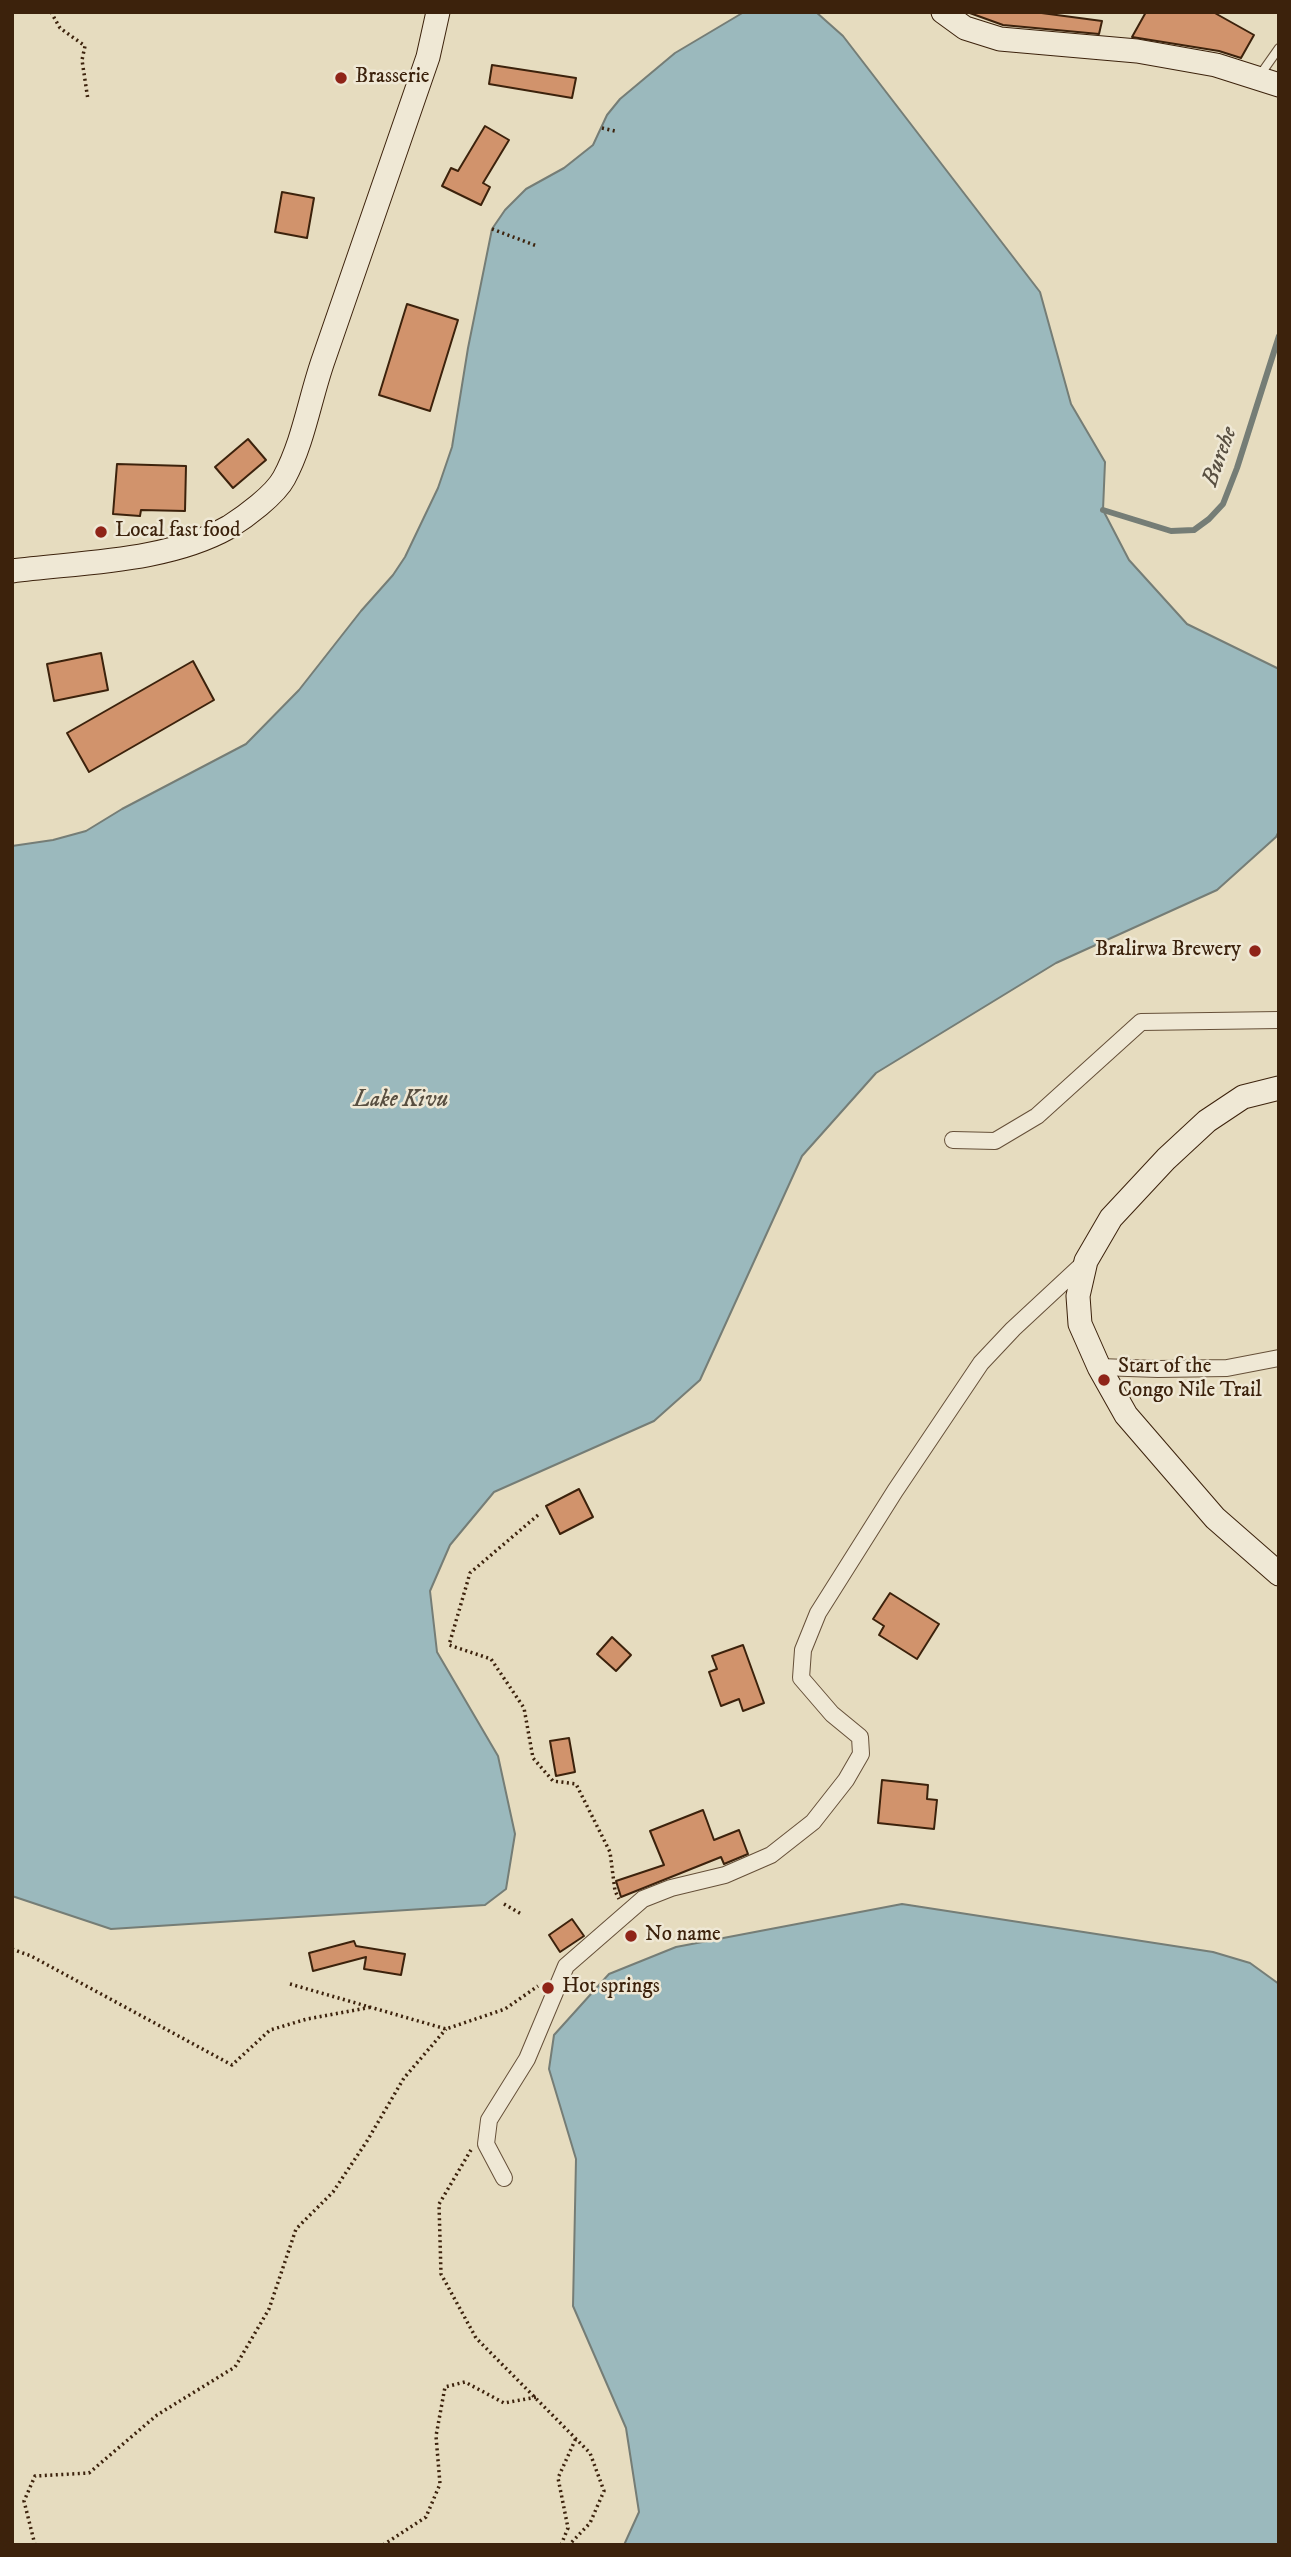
<!DOCTYPE html>
<html>
<head>
<meta charset="utf-8">
<style>
	body { margin:0 }
	#map { position:relative; width:1291px; height:2557px; overflow:hidden; background:#e6dcbf; font-family:"IM FELL DW Pica",serif }
	canvas { display:block }
	.frame { position:absolute; inset:0; border:14px solid #3c220c; pointer-events:none }
</style>
</head>
<body>
<div id="map">
<canvas width="1291" height="2557"></canvas>
<div class="frame"></div>
</div>
<script>
const context = document.querySelector('canvas').getContext('2d');
context.lineJoin = 'round';
function paint(path, color) {
  context.fillStyle = color;
  context.fill(path, 'evenodd');
}
function trace(path, color, width, dash) {
  context.strokeStyle = color;
  context.lineWidth = width;
  context.lineCap = dash ? 'butt' : 'round';
  context.setLineDash(dash || []);
  context.stroke(path);
}
function label(font, color, halo, rows, align = 'center') {
  context.font = font + ' "IM FELL DW Pica",serif';
  context.lineWidth = 5;
  context.setLineDash([]);
  context.textBaseline = 'middle';
  context.strokeStyle = halo;
  context.fillStyle = color;
  for (const [text, x, y, turn = 0] of rows) {
    context.save();
    context.translate(x, y);
    context.rotate((+turn || 0) * Math.PI / 180);
    context.textAlign = isNaN(turn) ? turn : align;
    if (halo) context.strokeText(text, 0, 0);
    context.fillText(text, 0, 0);
    context.restore();
  }
}
const water = new Path2D(`
	M744,12H816L843,36L1040,292L1071,404L1105,462L1103,510L1129,560L1187,624L1279,669V831L1276,837L1217,890L1056,963L876,1073L802,1156L700,1380L654,1421L494,1492L450,1545L430,1591L437,1652L498,1756L515,1834L506,1889L485,1905L111,1929L12,1896V846L53,840L86,831L122,809L246,744L299,690L361,611L393,575L405,557L438,488L452,447L468,348L492,229L505,210L526,189L564,168L593,145L607,115L620,99L675,53Z
	M902,1904L1213,1952L1250,1963L1279,1984V2545H624L639,2512L626,2428L573,2306L576,2159L549,2069L554,2035L609,1974L676,1947Z`);
const stream = new Path2D(`
	M1103,510L1171,531L1194,530L1209,519L1223,504L1237,468L1279,336`);
const building = new Path2D(`
	M967,12H1034L1102,21L1099,34L1003,25Z
	M1146,12H1213L1254,35L1241,58L1219,51L1132,37Z
	M492,65L576,78L572,98L489,84Z
	M485,126L509,140L483,183L490,187L481,205L442,186L451,168L458,171Z
	M282,192L314,198L307,238L275,232Z
	M407,304L458,320L430,411L379,395Z
	M248,439L266,460L233,488L215,467Z
	M117,464L186,466L185,511L141,510L140,516L113,514Z
	M101,653L108,690L54,701L47,664Z
	M193,661L214,700L89,772L67,733Z
	M579,1489L593,1517L560,1534L546,1506Z
	M890,1593L939,1624L917,1659L879,1635L884,1626L873,1619Z
	M612,1637L631,1655L616,1671L597,1654Z
	M743,1645L764,1703L743,1711L739,1699L721,1706L709,1672L717,1669L712,1656Z
	M569,1738L575,1772L556,1776L550,1741Z
	M882,1780L928,1785L927,1799L937,1800L934,1829L878,1823Z
	M703,1810L714,1840L739,1830L748,1854L724,1864L721,1857L621,1897L616,1881L664,1865L650,1831Z
	M572,1919L584,1936L560,1952L549,1935Z
	M354,1941L356,1946L405,1954L401,1975L364,1969L366,1957L313,1971L309,1953Z`);
const path = new Path2D(`
	M51,12L60,28L85,46L82,60L88,100
	M602,128L615,131
	M492,229L537,246
	M538,1515L470,1573L449,1645L491,1659L524,1708L533,1758L553,1781L576,1784L610,1852L615,1891L619,1899
	M504,1904L523,1915
	M12,1949L31,1956L232,2065L270,2030L307,2019L372,2007
	M290,1984L446,2029L505,2009L538,1986
	M471,2150L439,2204L441,2274L476,2338L590,2453L604,2491L590,2523L569,2545
	M35,2545L24,2501L35,2476L89,2473L157,2415L235,2367L269,2309L296,2229L333,2192L367,2141L404,2078L446,2029
	M383,2545L426,2517L440,2484L436,2436L445,2387L465,2382L504,2403L537,2397
	M561,2545L568,2528L558,2478L576,2438`);
const lane = new Path2D(`
	M1260,75L1279,48`);
const street = new Path2D(`
	M953,1140L995,1141L1037,1116L1141,1022L1279,1020
	M1099,1367L1158,1369L1227,1368L1279,1358
	M504,2178L486,2144L489,2120L527,2059L566,1966L643,1899L671,1888L725,1875L771,1855L813,1822L846,1780L861,1754L860,1737L832,1714L801,1678L803,1650L818,1613L895,1491L981,1363L1013,1329L1084,1263`);
const secondary = new Path2D(`
	M943,12L965,28L1000,39L1137,51L1216,65L1279,85
	M12,571C82,562 167,562 229,527C245,517 275,495 284,478C304,441 310,397 324,358C358,258 393,158 428,57L438,12
	M1279,1088L1243,1097L1207,1121L1166,1159L1111,1218L1086,1261L1078,1296L1080,1324L1099,1367L1126,1415L1215,1518L1279,1574`);
const markers = [
	[341,78,7,"#8f2418"],
	[101,532,7,"#8f2418"],
	[1255,951,7,"#8f2418"],
	[1104,1380,7,"#8f2418"],
	[631,1936,7,"#8f2418"],
	[548,1988,7,"#8f2418"]
];
const poiNames = [
	["Brasserie",355,78],
	["Local fast food",115,532],
	["Bralirwa Brewery",1241,951,"right"],
	["Start of the",1118,1368],
	["Congo Nile Trail",1118,1392],
	["No name",645,1936],
	["Hot springs",562,1988]
];
const waterNames = [
	["Burehe",1221,457,-70],
	["Lake Kivu",401,1101]
];
paint(water, '#9bb9bd');
trace(water, '#757d76', 2);
trace(stream, '#757d76', 6);
paint(building, '#d1936c');
trace(building, '#3c220c', 2);
trace(lane, '#665039', 10);
trace(street, '#665039', 18);
trace(secondary, '#3c220c', 25);
trace(path, '#3c220c', 3.5, [2, 3.5]);
trace(lane, '#efe8d5', 8);
trace(street, '#efe8d5', 16);
trace(secondary, '#efe8d5', 23);
for (const [x, y, r, color] of markers) {
  const dot = new Path2D();
  dot.arc(x, y, r, 0, 2 * Math.PI);
  context.fillStyle = color;
  context.fill(dot);
  trace(dot, '#efe8d5', 2.5);
}
label('21px', '#3c220c', '#efe8d5', poiNames, 'left');
label('italic 23px', '#584f41', '#efe8d5', waterNames);
</script>
</body>
</html>
